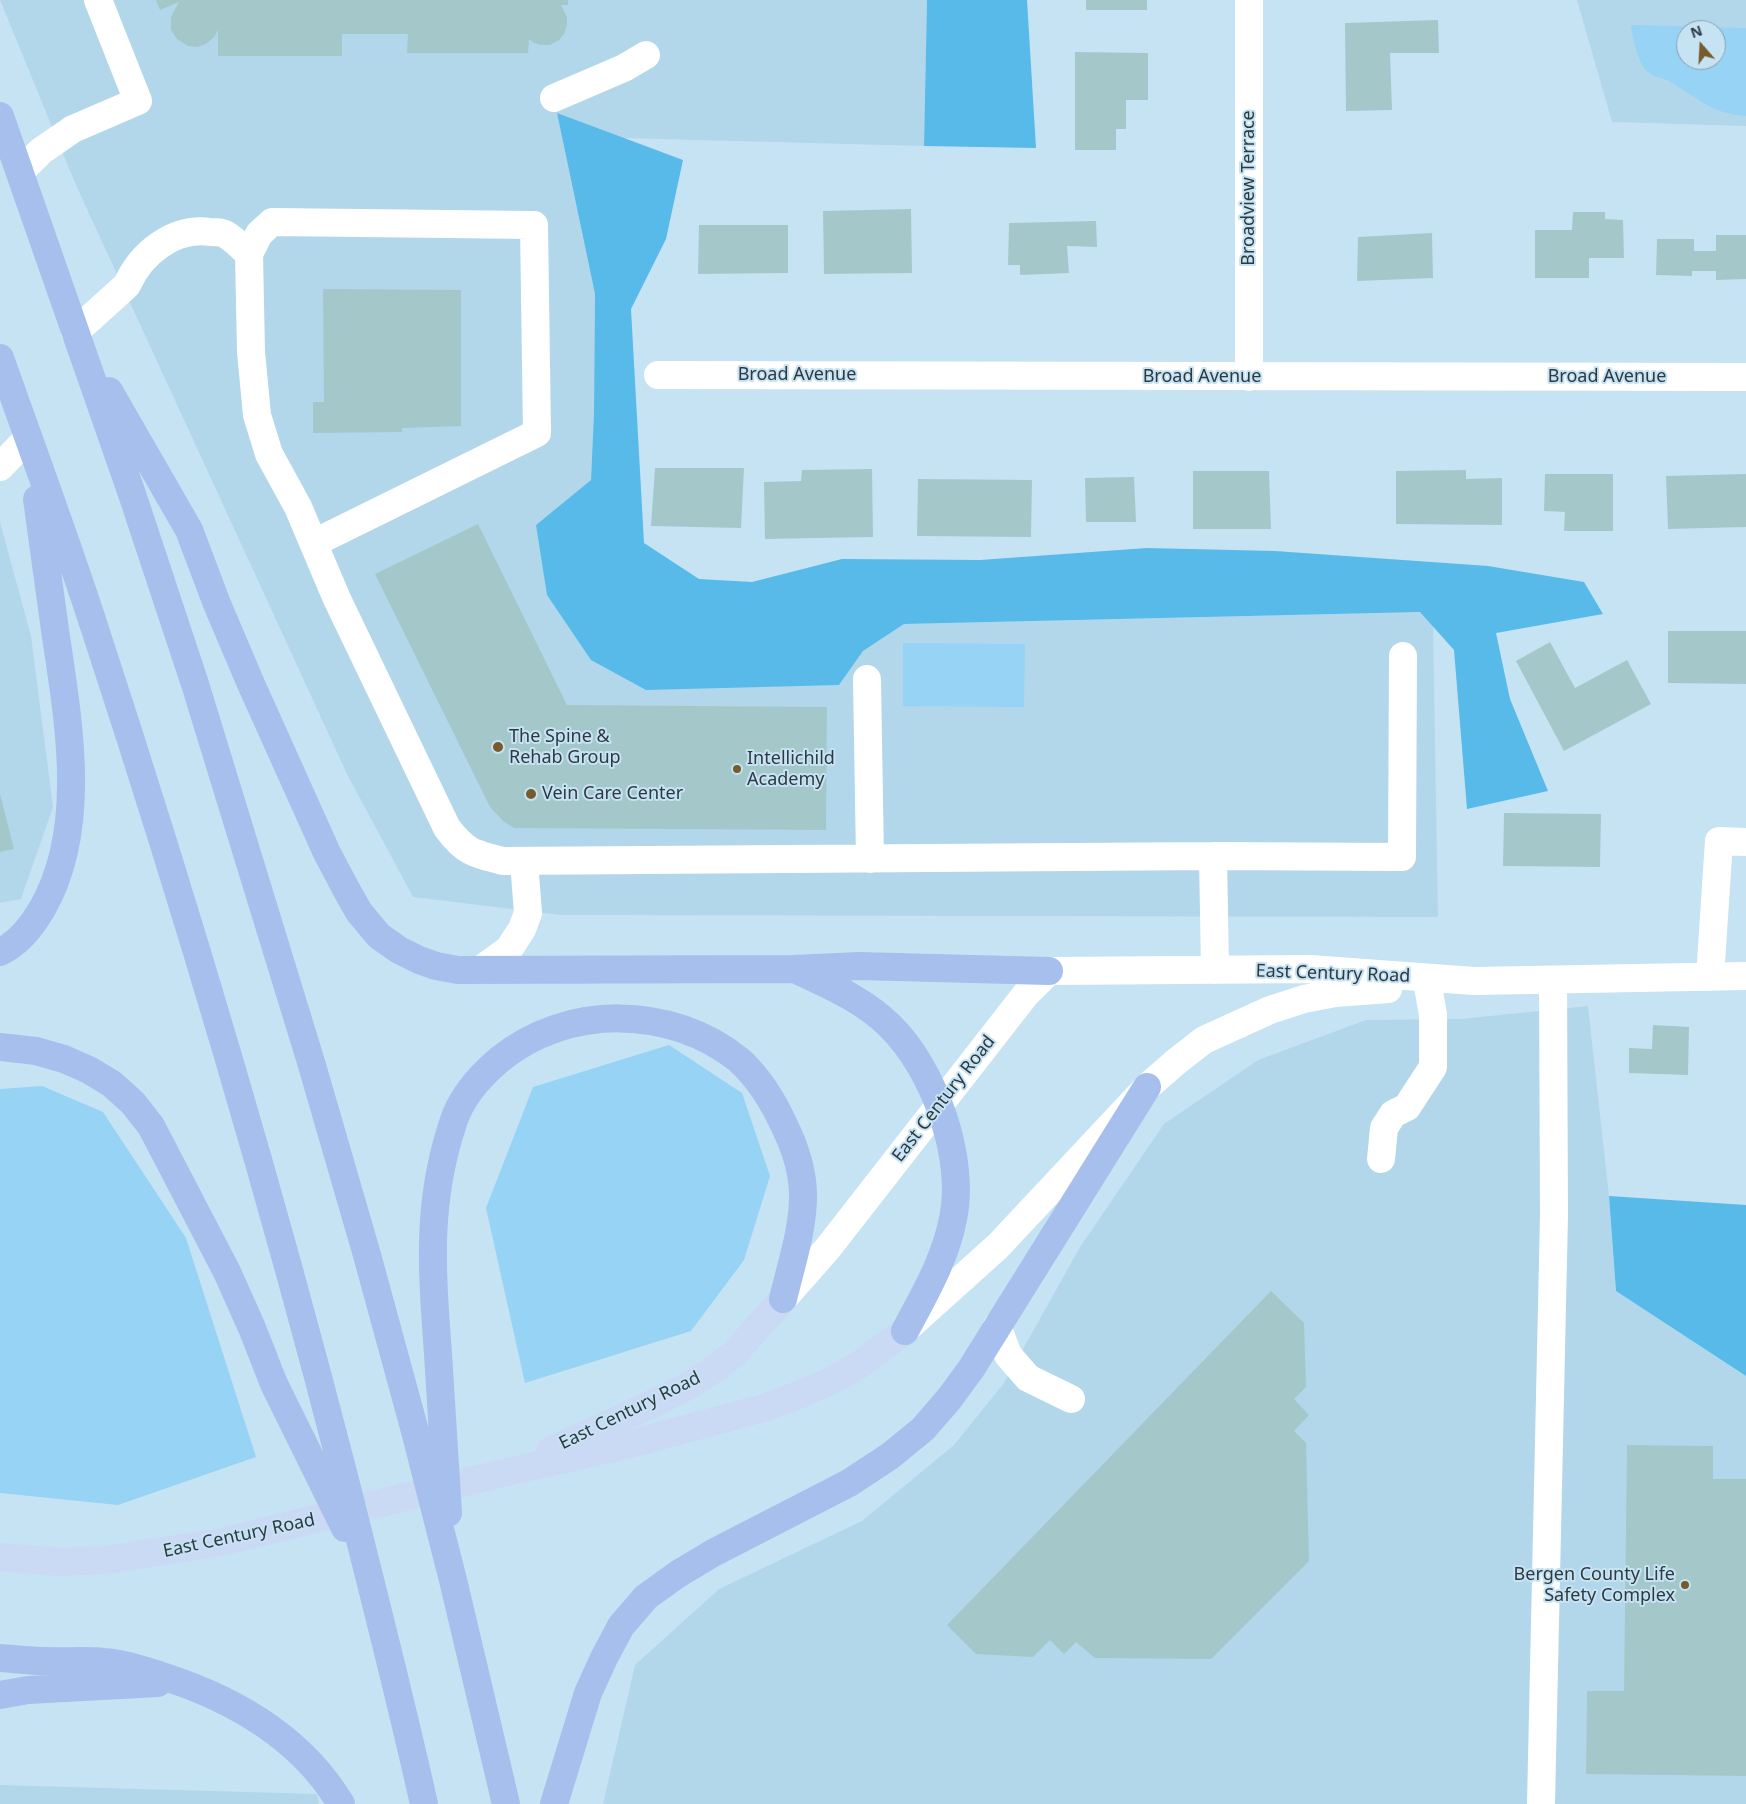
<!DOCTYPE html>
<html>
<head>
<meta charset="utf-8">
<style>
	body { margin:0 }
	#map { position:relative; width:1746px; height:1804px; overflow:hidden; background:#c6e3f4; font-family:"Noto Sans",sans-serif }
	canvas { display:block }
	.north { position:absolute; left:1676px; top:20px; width:50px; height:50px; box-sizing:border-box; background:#c6e3f4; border:1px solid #899fac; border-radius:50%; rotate:341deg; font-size:14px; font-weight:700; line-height:20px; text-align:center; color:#2e3940 }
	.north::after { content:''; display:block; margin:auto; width:18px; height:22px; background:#765b2d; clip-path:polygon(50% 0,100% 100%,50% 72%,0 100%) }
</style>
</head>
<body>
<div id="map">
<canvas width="1746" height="1804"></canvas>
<div class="north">N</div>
</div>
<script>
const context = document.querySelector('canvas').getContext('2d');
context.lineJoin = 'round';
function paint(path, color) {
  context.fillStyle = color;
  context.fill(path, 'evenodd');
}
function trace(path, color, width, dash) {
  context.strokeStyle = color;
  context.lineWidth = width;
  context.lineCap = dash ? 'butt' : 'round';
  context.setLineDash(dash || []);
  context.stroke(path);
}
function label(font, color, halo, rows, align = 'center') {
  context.font = font + ' "Noto Sans",sans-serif';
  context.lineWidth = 4;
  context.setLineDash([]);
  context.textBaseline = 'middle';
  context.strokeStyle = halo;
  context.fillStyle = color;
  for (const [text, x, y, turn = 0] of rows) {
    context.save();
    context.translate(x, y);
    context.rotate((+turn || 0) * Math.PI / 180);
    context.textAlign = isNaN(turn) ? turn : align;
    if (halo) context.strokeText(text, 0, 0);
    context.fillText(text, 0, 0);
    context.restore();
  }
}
const built = new Path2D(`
	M0,0H927L924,146L621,138L557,113L595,294L594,412L591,480L536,525L839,685L863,651L904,624L1420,612L1433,623L1438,917L561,915L413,897L347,774L75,183Z
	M1577,0H1746V126L1612,122ZM1686,30H1716V60H1686Z
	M0,522L31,636L53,807L21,899L0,903Z
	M1588,1006L1609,1196L1616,1291L1746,1376V1804H603L635,1665L719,1589L862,1521L954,1445L1004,1383L1080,1247L1164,1124L1258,1060L1366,1020L1460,1019Z
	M0,1785L317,1794L319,1804H0Z`);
const green = new Path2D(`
	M1631,25L1746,28V116C1713,114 1699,99 1672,83C1663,77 1653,78 1645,69C1638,61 1632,36 1631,25ZM1686,30H1716V60H1686Z
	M903,643L1025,644L1024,707L903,706Z
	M669,1045L742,1093L770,1176L744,1260L691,1331L525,1383L486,1208L533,1087Z
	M42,1086L103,1112L186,1238L256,1457L118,1505L0,1493V1089Z`);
const forest = new Path2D(`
	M927,0H1027L1036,148L924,146Z
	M557,113L683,160L666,239L631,309L644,543L699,579L752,582L842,559L980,560L1147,548L1275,551L1488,566L1584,582L1603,614L1496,633L1510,699L1548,791L1467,809L1454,650L1420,612L904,624L863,651L839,685L646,690L591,660L547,595L536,525L591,480L594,412L595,294Z
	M1609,1196L1746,1205V1376L1616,1291Z`);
const building = new Path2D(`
	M156,0H568V5H561L567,17V25L564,34L559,40L550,45H540L534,43L529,39L528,53H407L408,34H342V56H218V30L214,37L206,44L198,47L188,46L177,39L171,30V17L179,2L160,10Z
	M1086,0H1147V10H1086Z
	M1438,20L1439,53H1390L1392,110L1346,111L1345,23Z
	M1075,52L1148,53V100H1126V129H1116V150H1075Z
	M911,209L912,273L824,274L823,211Z
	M1573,212H1605V219L1623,220L1624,258H1589V278H1535V230H1572Z
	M1096,221L1097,247L1067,246L1069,273L1020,275V265H1008L1009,223Z
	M699,225H788V273L698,274Z
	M1432,233L1433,278L1357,281L1358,237Z
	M1716,235H1746V279L1716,280V271H1692V276L1656,275L1657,239H1694V251H1716Z
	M323,289L461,290V426L402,428V432L313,433V402H324Z
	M655,468H744L741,528L651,526Z
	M872,469L873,537L765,539L764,482L801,481L802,470Z
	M1466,470V479L1502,478V525L1396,524V471Z
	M1193,471H1269L1271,529H1193Z
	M1545,474H1613V531H1564L1565,512L1544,511Z
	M1746,474V527L1668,529L1666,476Z
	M1134,477L1136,522H1086L1085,478Z
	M918,479L1032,480L1031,537L917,536Z
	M478,524L567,705L827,707L826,830L514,828L503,821L490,807L375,574Z
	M1668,631H1746V684L1668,683Z
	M1550,642L1575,688L1627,660L1651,704L1564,751L1516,661Z
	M0,794L14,849L0,852Z
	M1504,813L1601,814L1600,867L1503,866Z
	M1653,1025L1689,1027L1688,1075L1629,1073V1048L1652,1049Z
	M1271,1291L1304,1323L1306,1387L1294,1399L1309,1415L1294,1431L1306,1443L1309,1561L1211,1659L1095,1658L1076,1642L1064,1654L1050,1640L1033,1657L976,1654L947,1625Z
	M1627,1445L1713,1446V1479H1746V1776L1586,1774L1587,1691H1624Z`);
const minor = new Path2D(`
	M1249,0V377
	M554,98L624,68L646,55
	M21,171L41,151L73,129L138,101L98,0
	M75,332L127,285C141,253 174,227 210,232C215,232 221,232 225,234C234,239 242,248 249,254
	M658,375L1746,377
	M0,467L28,438
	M314,543L537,433L534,225L272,222L259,234L249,254L251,352L257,415L269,454L298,507L337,599L447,828C465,852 474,854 503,861L1213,856
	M867,679L870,859
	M480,970L509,949L522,929L528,913L524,862
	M1215,970L1213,856L1402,857L1403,656
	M1710,977L1719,841L1746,842
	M1381,1159L1384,1128L1393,1114L1407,1107L1433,1067V1015L1428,986
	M783,1299L828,1248L1026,994L1049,971L1310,969L1474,981L1746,976
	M997,1326L1008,1355L1028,1378L1071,1399
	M907,1328L998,1246L1147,1087L1177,1061L1204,1040L1270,1010L1304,999L1335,993L1388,989
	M1541,1804L1554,1215L1553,980`);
const major = new Path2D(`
	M550,1451L654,1403L686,1387L713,1370L734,1354L783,1299
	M0,1557L59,1562L106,1560L221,1542L503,1473L634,1443L767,1407L801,1394L833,1380L859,1365L905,1331`);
const highway = new Path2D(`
	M0,116L132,494L195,684L311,1062L367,1255L415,1431L453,1580L506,1804
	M0,358C31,446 64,534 93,623C186,906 271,1192 345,1480C372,1588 400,1696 424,1804
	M109,391L189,530L217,604L251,684L327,853L346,889L359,912L379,936L399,950L419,960L436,966L458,970L793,969L859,966L1049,971
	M0,952C18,944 32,926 42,909C89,828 68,719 55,630C49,586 43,542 37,499
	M799,971C831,986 865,1001 890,1026C934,1069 966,1158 953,1219C945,1260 924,1295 905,1331
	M0,1047L36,1051L64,1059L89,1070L112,1084L133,1103L151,1126L227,1272L252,1328L274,1384L345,1528
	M448,1513C445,1460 441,1407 438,1354C432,1271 426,1204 453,1123C461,1097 479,1077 499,1060C566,1004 672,1005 739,1060C759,1078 773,1101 784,1125C794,1145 802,1169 803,1192C804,1227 791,1265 783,1299
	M0,1658C15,1659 30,1661 46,1661C65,1662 84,1660 103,1662C123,1663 143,1670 162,1676C234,1699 301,1737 341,1804
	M0,1695L28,1690L158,1683
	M554,1804L588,1693L604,1658L621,1626L646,1597L678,1574L713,1553L849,1483L890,1456L923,1429L949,1399L971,1369L1147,1087`);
const markers = [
	[498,747,6,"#765b2d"],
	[737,769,5,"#765b2d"],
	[531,794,6,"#765b2d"],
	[1685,1585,5,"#765b2d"]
];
const streetNames = [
	["Broadview Terrace",1249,188,-90],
	["Broad Avenue",797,375],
	["Broad Avenue",1202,377],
	["Broad Avenue",1607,377],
	["East Century Road",1333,974,2],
	["East Century Road",944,1099,-52],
	["East Century Road",630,1411,-26],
	["East Century Road",239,1536,-12]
];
const poiNames = [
	["The Spine &",509,737],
	["Rehab Group",509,758],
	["Intellichild",747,759],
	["Academy",747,780],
	["Vein Care Center",542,794],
	["Bergen County Life",1675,1575,"right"],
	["Safety Complex",1675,1596,"right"]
];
paint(built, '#b2d7eb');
paint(green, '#96d3f4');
paint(forest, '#58bae9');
paint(building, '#a4c8ca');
trace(minor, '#fff', 28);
trace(major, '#cad9f4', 28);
trace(highway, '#a6bfed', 28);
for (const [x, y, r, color] of markers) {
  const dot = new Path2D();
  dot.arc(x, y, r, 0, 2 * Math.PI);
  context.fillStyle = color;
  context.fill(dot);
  trace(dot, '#c6e3f4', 2);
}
label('18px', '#2e3940', '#c6e3f4', streetNames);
label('18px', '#2e3940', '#c6e3f4', poiNames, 'left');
</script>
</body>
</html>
